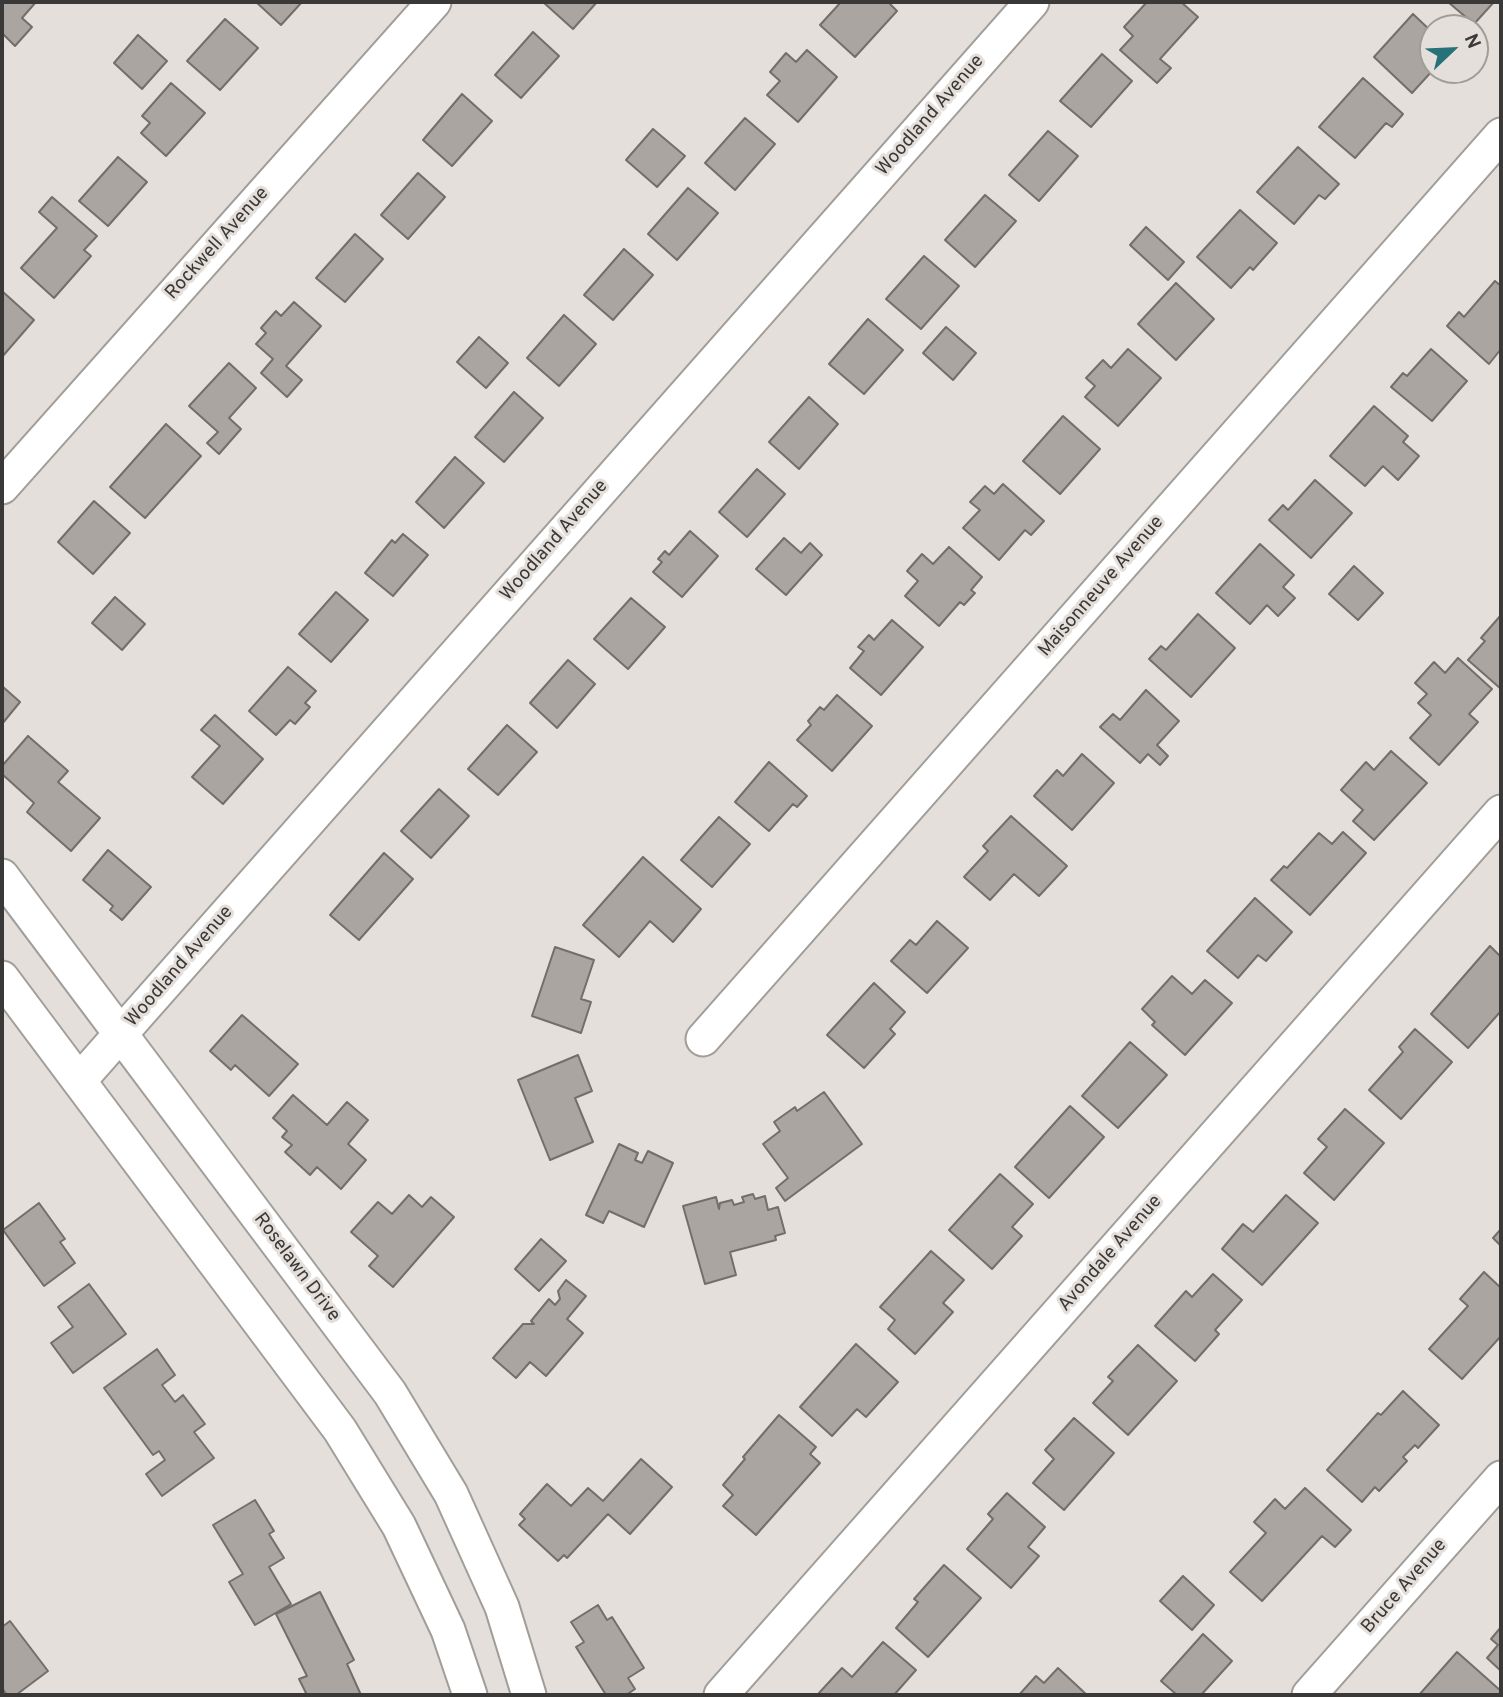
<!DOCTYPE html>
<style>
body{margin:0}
#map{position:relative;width:1503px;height:1697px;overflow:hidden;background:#e4dfdb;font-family:Overpass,sans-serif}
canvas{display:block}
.frame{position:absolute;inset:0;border:4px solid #3b3937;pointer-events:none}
.north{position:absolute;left:1419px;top:14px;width:70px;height:70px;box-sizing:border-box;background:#e4dfdb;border:2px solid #a09d99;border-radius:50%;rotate:67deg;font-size:19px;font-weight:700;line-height:28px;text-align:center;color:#3b3937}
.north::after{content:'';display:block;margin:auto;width:24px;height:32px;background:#277179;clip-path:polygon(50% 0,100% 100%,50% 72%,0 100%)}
</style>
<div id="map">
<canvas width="1503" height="1697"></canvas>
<div class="frame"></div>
<div class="north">N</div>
</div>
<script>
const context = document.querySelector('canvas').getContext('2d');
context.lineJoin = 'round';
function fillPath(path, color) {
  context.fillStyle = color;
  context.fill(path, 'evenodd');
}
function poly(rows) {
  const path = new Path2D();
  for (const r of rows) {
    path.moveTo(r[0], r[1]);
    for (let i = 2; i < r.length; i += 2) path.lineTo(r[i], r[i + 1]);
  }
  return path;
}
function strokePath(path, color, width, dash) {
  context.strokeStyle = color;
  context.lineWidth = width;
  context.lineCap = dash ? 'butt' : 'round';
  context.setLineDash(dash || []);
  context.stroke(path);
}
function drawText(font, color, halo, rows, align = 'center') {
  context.font = font + ' Overpass,sans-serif';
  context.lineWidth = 6;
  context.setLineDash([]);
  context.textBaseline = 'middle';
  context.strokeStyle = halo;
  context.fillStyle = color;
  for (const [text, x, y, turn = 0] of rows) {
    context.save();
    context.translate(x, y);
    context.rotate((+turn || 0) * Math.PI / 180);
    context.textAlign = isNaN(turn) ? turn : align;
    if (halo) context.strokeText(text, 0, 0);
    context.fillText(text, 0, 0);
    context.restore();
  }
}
const building = poly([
 [2,2,36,2,22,18,32,27,15,46,2,33,2,2],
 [256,2,302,2,281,25,256,2],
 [543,2,597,2,573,29,543,2],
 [841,2,892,2,890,4,897,11,855,57,820,25,841,2],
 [1147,2,1181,2,1198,17,1160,59,1171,68,1157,83,1120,50,1133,36,1124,27,1147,2],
 [1448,2,1494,2,1474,24,1448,2],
 [1413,14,1433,33,1433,70,1412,93,1374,57,1413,14],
 [225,19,258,48,220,90,187,61,225,19],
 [533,32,559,56,521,98,495,75,533,32],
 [138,35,167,61,142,89,114,63,138,35],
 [807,50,837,77,798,122,767,95,780,81,770,72,786,53,796,62,807,50],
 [1102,54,1132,81,1091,127,1060,101,1102,54],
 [1363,78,1403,114,1392,127,1386,123,1355,158,1319,127,1363,78],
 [171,83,205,113,166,156,141,133,150,123,142,116,171,83],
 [462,94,492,121,452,166,423,140,462,94],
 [745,118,775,144,735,190,705,163,745,118],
 [653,129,685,156,657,187,626,160,653,129],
 [1048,131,1078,156,1039,201,1009,175,1048,131],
 [1298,147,1339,184,1325,199,1319,195,1294,224,1257,192,1298,147],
 [118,157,147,182,108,226,79,201,118,157],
 [418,173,445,197,408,239,381,215,418,173],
 [688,188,718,213,677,260,648,234,688,188],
 [985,195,1016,221,975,267,945,240,985,195],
 [52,197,97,236,84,250,91,256,54,298,21,268,57,228,39,212,52,197],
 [1240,210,1277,243,1253,270,1250,267,1231,288,1197,257,1240,210],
 [1146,227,1184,262,1168,280,1130,245,1146,227],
 [355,234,383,259,345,302,316,278,355,234],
 [624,249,653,275,613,320,584,295,624,249],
 [924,256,959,286,921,329,886,299,924,256],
 [1495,281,1501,286,1501,349,1489,364,1447,326,1459,312,1464,317,1495,281],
 [1176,283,1214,319,1176,360,1138,324,1176,283],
 [2,291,34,320,2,357,2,291],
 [294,302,321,326,286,366,302,380,287,397,261,373,273,359,256,344,266,333,261,328,276,311,281,316,294,302],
 [564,315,596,344,559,386,527,358,564,315],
 [868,319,903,350,864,394,829,364,868,319],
 [946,327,976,353,953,380,923,353,946,327],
 [479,337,508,363,486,388,457,362,479,337],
 [1128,349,1161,378,1118,426,1085,397,1095,386,1086,378,1103,360,1111,368,1128,349],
 [1431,349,1467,381,1432,421,1391,387,1403,373,1407,376,1431,349],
 [229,363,256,388,229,418,241,429,219,454,207,443,218,432,189,406,229,363],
 [514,392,543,418,504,462,475,437,514,392],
 [809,397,838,424,799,469,769,442,809,397],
 [1374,406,1408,436,1403,442,1419,456,1398,480,1383,466,1365,486,1330,456,1374,406],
 [1063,416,1100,449,1060,494,1023,461,1063,416],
 [166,424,201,456,145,518,110,487,166,424],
 [455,457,484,483,444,528,416,502,455,457],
 [757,469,785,494,747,537,719,512,757,469],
 [1315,480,1352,513,1311,558,1269,520,1283,505,1288,510,1315,480],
 [1003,484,1044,521,1031,535,1025,530,999,560,963,528,980,510,970,502,985,486,994,494,1003,484],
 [94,501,130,533,93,574,58,542,94,501],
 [690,531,718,556,682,597,653,572,662,562,658,559,665,551,669,555,690,531],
 [403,534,428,555,393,596,365,573,392,540,395,543,403,534],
 [784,538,801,553,810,543,822,555,786,595,756,569,784,538],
 [1260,544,1294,575,1283,587,1295,598,1278,616,1267,605,1250,624,1216,593,1260,544],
 [949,547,982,577,971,590,975,593,964,605,960,602,939,626,905,596,918,581,907,571,922,554,933,564,949,547],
 [1354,566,1383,593,1358,620,1329,594,1354,566],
 [336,592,368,620,331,662,299,634,336,592],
 [115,597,145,624,122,650,92,623,115,597],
 [631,598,665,627,628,669,594,639,631,598],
 [1198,614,1235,648,1191,697,1149,659,1161,646,1166,650,1198,614],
 [1501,615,1501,689,1468,660,1485,641,1481,638,1501,615],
 [892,620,923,647,881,695,850,668,864,651,858,647,869,635,874,640,892,620],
 [1458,658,1492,689,1469,714,1478,722,1439,765,1410,738,1431,715,1418,703,1427,694,1415,683,1434,662,1445,673,1458,658],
 [568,660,595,684,557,728,530,703,568,660],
 [288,667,316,691,305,703,310,707,295,724,290,720,276,735,249,711,288,667],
 [2,686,20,702,2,724,2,686],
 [1146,690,1179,721,1157,745,1168,756,1160,765,1148,754,1140,763,1100,727,1113,714,1120,720,1146,690],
 [837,695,872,726,832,771,797,740,811,725,808,721,820,707,824,710,837,695],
 [215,715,263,759,223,804,192,777,220,746,201,730,215,715],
 [507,725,537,752,498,795,468,769,507,725],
 [28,736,68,771,58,782,100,818,71,851,27,812,34,803,2,774,2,766,28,736],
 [1391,751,1427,783,1374,840,1353,821,1363,810,1341,790,1366,762,1374,770,1391,751],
 [1082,754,1114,783,1072,830,1034,796,1057,770,1063,776,1082,754],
 [769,762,807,796,797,807,793,804,769,831,735,802,769,762],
 [439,789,469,816,431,858,401,831,439,789],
 [1011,816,1067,866,1039,896,1014,874,990,900,964,877,988,851,983,846,1011,816],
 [719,817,750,844,712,887,681,860,719,817],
 [1343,832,1366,853,1310,915,1271,880,1284,866,1287,868,1319,833,1332,844,1343,832],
 [108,850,151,887,122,920,110,910,113,906,83,880,108,850],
 [384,853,413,879,359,940,330,915,384,853],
 [643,857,701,909,673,942,650,921,619,957,583,925,643,857],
 [1255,898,1292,932,1266,961,1258,955,1238,978,1207,951,1255,898],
 [937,921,968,948,927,993,891,961,910,940,916,945,937,921],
 [1490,946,1501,957,1501,1011,1468,1048,1431,1014,1490,946],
 [555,947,594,960,581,999,591,1002,581,1033,532,1016,555,947],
 [1172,976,1192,994,1205,980,1232,1003,1185,1055,1152,1025,1155,1022,1142,1009,1172,976],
 [874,983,905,1012,890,1029,895,1034,864,1068,827,1035,874,983],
 [242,1015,298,1064,269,1096,235,1065,231,1070,210,1051,242,1015],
 [1415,1029,1452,1062,1401,1119,1369,1090,1403,1052,1399,1047,1415,1029],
 [1130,1042,1167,1075,1118,1128,1082,1096,1130,1042],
 [578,1055,592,1091,575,1098,593,1142,550,1160,518,1080,578,1055],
 [824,1092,862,1144,785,1201,776,1188,788,1178,763,1144,780,1131,774,1122,795,1107,797,1111,824,1092],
 [293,1095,327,1125,347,1102,368,1120,348,1144,366,1160,341,1189,317,1167,310,1175,285,1152,292,1145,282,1137,287,1131,273,1118,293,1095],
 [1070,1106,1104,1137,1049,1198,1015,1167,1070,1106],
 [1345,1109,1384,1143,1334,1200,1304,1173,1327,1147,1318,1139,1345,1109],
 [619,1144,638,1153,635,1160,642,1163,648,1151,673,1163,644,1227,609,1211,603,1223,586,1215,619,1144],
 [1000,1174,1033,1204,1012,1227,1022,1236,992,1269,949,1230,1000,1174],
 [753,1194,755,1199,765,1196,768,1210,778,1207,785,1233,775,1236,776,1240,730,1252,736,1275,705,1284,683,1206,716,1197,719,1209,720,1203,732,1200,734,1205,744,1202,742,1197,753,1194],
 [409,1195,422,1207,431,1197,454,1217,393,1287,369,1266,378,1256,351,1232,378,1202,392,1214,409,1195],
 [1286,1195,1318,1223,1262,1285,1222,1249,1243,1224,1253,1232,1286,1195],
 [39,1203,65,1239,60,1242,75,1263,44,1286,3,1230,39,1203],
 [1501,1229,1501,1246,1493,1238,1501,1229],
 [541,1239,566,1261,539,1291,515,1269,541,1239],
 [931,1251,964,1280,943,1303,953,1312,915,1354,888,1329,895,1320,880,1307,931,1251],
 [1484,1272,1501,1288,1501,1336,1462,1379,1429,1349,1468,1306,1460,1299,1484,1272],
 [1213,1274,1242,1300,1215,1330,1219,1334,1195,1361,1155,1326,1186,1291,1192,1297,1213,1274],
 [566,1280,586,1296,567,1319,583,1333,546,1376,530,1362,516,1378,493,1358,523,1324,534,1324,531,1321,549,1299,555,1305,560,1299,558,1291,566,1280],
 [89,1284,126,1334,73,1373,51,1343,73,1327,58,1307,89,1284],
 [856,1344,898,1382,866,1417,857,1409,832,1436,800,1407,856,1344],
 [1138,1345,1177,1381,1128,1435,1093,1403,1113,1381,1108,1377,1138,1345],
 [157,1349,175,1375,162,1385,175,1402,183,1395,205,1424,194,1432,214,1458,162,1496,146,1474,165,1460,159,1451,153,1455,104,1388,157,1349],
 [1403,1391,1439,1425,1418,1448,1415,1445,1403,1457,1407,1461,1379,1491,1375,1487,1362,1502,1327,1470,1378,1413,1381,1415,1403,1391],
 [779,1415,816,1447,810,1454,820,1463,756,1535,723,1506,733,1495,723,1485,745,1459,743,1457,779,1415],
 [1074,1418,1114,1453,1064,1510,1033,1483,1054,1459,1045,1450,1074,1418],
 [641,1459,672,1487,630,1534,608,1514,567,1558,564,1555,558,1561,519,1525,525,1519,520,1514,547,1484,571,1506,588,1488,603,1501,641,1459],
 [1305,1488,1351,1530,1335,1547,1322,1536,1262,1601,1230,1572,1266,1533,1254,1522,1275,1499,1285,1509,1305,1488],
 [1007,1493,1045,1527,1028,1547,1039,1556,1011,1588,967,1549,993,1519,988,1514,1007,1493],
 [255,1500,274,1531,269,1534,284,1558,269,1567,291,1604,255,1625,229,1582,243,1574,213,1525,255,1500],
 [944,1565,981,1598,928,1657,896,1628,918,1602,914,1599,944,1565],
 [1183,1576,1214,1605,1192,1630,1160,1601,1183,1576],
 [320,1592,354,1660,347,1664,361,1695,307,1695,299,1679,307,1676,276,1614,320,1592],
 [598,1605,607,1620,612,1617,644,1668,628,1678,635,1689,626,1695,606,1695,576,1647,584,1642,571,1622,598,1605],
 [10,1621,48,1671,16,1695,7,1695,2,1688,2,1627,10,1621],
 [1501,1627,1501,1671,1487,1658,1498,1645,1491,1639,1501,1627],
 [1203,1634,1232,1661,1201,1695,1177,1695,1161,1681,1203,1634],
 [883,1642,916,1670,894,1695,822,1695,819,1693,842,1668,852,1677,883,1642],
 [1457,1652,1501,1691,1500,1695,1419,1695,1457,1652],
 [1058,1668,1087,1695,1019,1695,1036,1676,1044,1683,1058,1668]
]);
const minor = poly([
 [2,487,434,2],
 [2,876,390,1393,451,1494,502,1607,529,1695],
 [2,978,340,1430,399,1526,448,1630,470,1695],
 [703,1039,1501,135],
 [79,1081,1032,2],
 [721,1695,1501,812],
 [1309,1695,1501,1478]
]);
const streetNames = [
 ["Woodland Avenue",931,116,-49],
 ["Rockwell Avenue",218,244,-48],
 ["Woodland Avenue",555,541,-49],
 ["Maisonneuve Avenue",1102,587,-49],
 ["Woodland Avenue",180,967,-49],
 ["Avondale Avenue",1111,1254,-49],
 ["Roselawn Drive",296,1268,53],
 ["Bruce Avenue",1405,1587,-49]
];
fillPath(building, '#aaa5a1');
strokePath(building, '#726e6a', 2);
strokePath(minor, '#a19d99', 37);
strokePath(minor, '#fff', 33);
drawText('19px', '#3b3937', '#e4dfdb', streetNames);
</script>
